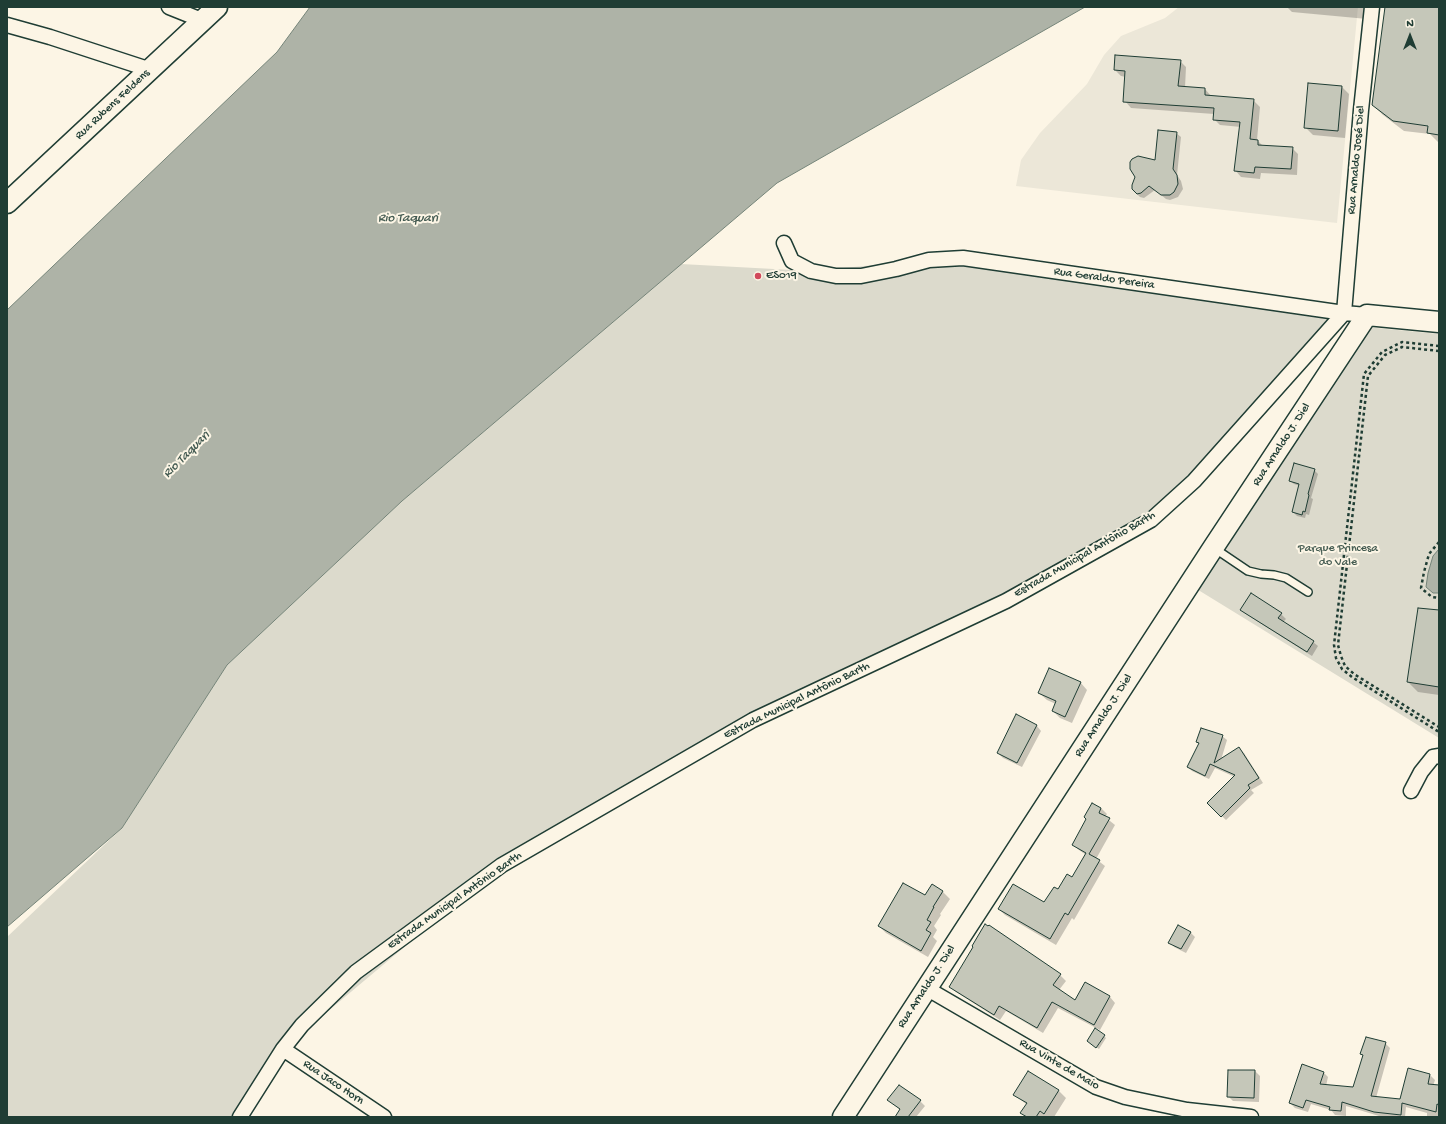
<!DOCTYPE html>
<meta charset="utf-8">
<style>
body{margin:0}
#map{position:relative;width:1446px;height:1124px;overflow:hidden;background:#fcf5e5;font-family:"Gochi Hand",sans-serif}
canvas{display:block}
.frame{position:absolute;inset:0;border:8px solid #1f3d34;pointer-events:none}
.north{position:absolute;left:1390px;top:16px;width:40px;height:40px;-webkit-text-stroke:3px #fcf5e5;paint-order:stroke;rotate:0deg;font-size:11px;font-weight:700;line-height:16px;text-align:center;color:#1f3d34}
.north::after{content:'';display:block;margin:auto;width:14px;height:18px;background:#1f3d34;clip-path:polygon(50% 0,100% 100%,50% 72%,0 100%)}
</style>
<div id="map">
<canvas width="1446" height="1124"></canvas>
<div class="frame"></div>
<div class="north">N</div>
</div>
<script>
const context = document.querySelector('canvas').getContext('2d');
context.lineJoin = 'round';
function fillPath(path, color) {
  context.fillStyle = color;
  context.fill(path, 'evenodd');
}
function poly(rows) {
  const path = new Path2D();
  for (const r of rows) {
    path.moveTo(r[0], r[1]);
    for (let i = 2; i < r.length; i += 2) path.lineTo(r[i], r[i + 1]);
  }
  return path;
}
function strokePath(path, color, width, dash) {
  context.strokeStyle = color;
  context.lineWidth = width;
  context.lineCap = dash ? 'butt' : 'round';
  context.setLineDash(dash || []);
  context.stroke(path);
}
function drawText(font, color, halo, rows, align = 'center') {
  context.font = font + ' "Gochi Hand",sans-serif';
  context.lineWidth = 4;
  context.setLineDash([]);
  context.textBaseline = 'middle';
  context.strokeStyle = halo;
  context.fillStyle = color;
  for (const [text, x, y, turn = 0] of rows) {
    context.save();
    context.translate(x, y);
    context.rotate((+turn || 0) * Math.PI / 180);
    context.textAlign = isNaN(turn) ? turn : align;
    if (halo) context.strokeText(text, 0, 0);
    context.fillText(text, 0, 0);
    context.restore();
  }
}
const built = poly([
 [1179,7,1358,7,1337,223,1016,186,1021,160,1040,133,1087,84,1104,55,1121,36,1165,18]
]);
const green = poly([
 [929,260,1344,313,1151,520,1006,601,753,720,502,865,283,1049,240,1117,7,1117,7,937,122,828,227,665,402,501,681,264,811,271],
 [1366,327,1439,334,1439,738,1195,588]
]);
const water = poly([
 [310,7,1085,7,777,183,402,501,227,665,122,828,7,927,7,310,277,52,310,7],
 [1439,549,1439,593,1433,593,1426,587,1428,573,1433,556,1439,549]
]);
const shadow = poly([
 [1287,7,1368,7,1367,19,1292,12],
 [1386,7,1439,7,1439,143,1430,134,1404,131,1383,115,1373,105],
 [1180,61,1186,67,1185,88,1205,89,1211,96,1253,100,1260,107,1257,140,1263,146,1292,148,1298,154,1297,175,1261,173,1260,179,1241,177,1235,170,1241,127,1220,125,1214,119,1214,114,1131,108,1125,101,1126,77,1121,76,1115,70],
 [1342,87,1349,94,1345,138,1313,135,1305,127],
 [1176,133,1181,137,1177,175,1181,181,1183,189,1178,197,1170,200,1166,199,1155,190,1144,198,1140,197,1135,192],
 [1314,470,1318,474,1311,498,1313,499,1309,515,1306,514,1305,518,1297,516,1293,512,1300,486,1294,484,1290,481],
 [1241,610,1281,614,1286,619,1283,622,1313,642,1318,646,1312,656,1246,614],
 [1439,611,1439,695,1418,692,1408,682],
 [1080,682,1087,690,1072,723,1060,718,1053,711,1056,704,1047,700,1039,693],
 [1016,715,1037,726,1041,731,1022,767,1003,758,998,753],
 [1222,736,1227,740,1221,760,1239,748,1244,753,1263,783,1251,790,1254,793,1226,820,1208,803,1235,777,1215,768,1209,779,1192,771,1188,767,1199,744,1198,742],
 [1101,808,1107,814,1105,817,1115,825,1096,859,1105,866,1074,920,1072,918,1056,945,1005,915,999,909,1045,904,1072,878,1086,855,1079,850,1073,844],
 [932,886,943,892,950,899,940,914,941,915,934,926,937,930,933,937,937,941,928,957,886,933,879,926,925,896],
 [1190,932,1195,937,1186,953,1174,947,1170,942],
 [1060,975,1066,981,1059,990,1075,1001,1085,984,1110,997,1115,1003,1100,1030,1058,1008,1043,1033,1006,1011,1000,1020,956,992,950,986],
 [1104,1036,1106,1038,1099,1049,1090,1043],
 [1385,1043,1390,1048,1376,1098,1401,1100,1409,1070,1430,1075,1435,1080,1433,1086,1439,1086,1439,1117,1427,1117,1427,1113,1406,1107,1405,1117,1379,1116,1346,1106,1346,1116,1335,1115,1331,1110,1311,1104,1308,1112,1295,1108,1290,1103,1324,1073,1328,1077,1326,1086,1353,1088,1363,1056,1362,1054],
 [1255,1071,1260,1076,1259,1102,1233,1101,1228,1096],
 [1029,1072,1059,1091,1066,1098,1054,1117,1026,1117,1022,1113,1027,1105,1015,1095],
 [889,1100,920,1101,925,1106,916,1117,896,1117,900,1110]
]);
const building = poly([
 [1385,7,1439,7,1439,135,1427,133,1428,126,1393,121,1372,105,1385,7],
 [1115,55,1181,60,1178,86,1205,88,1205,95,1254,99,1250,139,1258,140,1258,145,1293,147,1291,169,1255,167,1254,173,1234,171,1240,122,1213,120,1214,108,1123,102,1125,71,1114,70,1115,55],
 [1308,83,1342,86,1338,131,1304,128,1308,83],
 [1158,130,1177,132,1173,169,1177,175,1178,184,1174,192,1170,195,1161,195,1149,186,1141,193,1137,194,1132,189,1132,185,1135,177,1130,169,1130,162,1132,159,1138,156,1155,160,1158,130],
 [1294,463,1315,469,1308,494,1309,495,1305,512,1303,511,1302,515,1292,512,1299,484,1289,481,1294,463],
 [1251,593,1282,613,1278,618,1314,641,1307,652,1240,610,1251,593],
 [1418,608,1439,610,1439,687,1407,682,1418,608],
 [1049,668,1081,682,1065,717,1052,711,1056,701,1038,693,1049,668],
 [1016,714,1037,725,1017,763,997,753,1016,714],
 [1201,728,1223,735,1214,763,1239,747,1259,778,1248,785,1250,788,1221,817,1207,803,1235,775,1210,764,1205,776,1187,767,1199,743,1196,742,1201,728],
 [1092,803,1101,808,1099,813,1110,818,1089,854,1100,860,1068,915,1065,913,1050,939,998,909,1013,884,1044,902,1054,887,1058,889,1067,874,1072,877,1086,853,1072,845,1086,819,1084,817,1092,803],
 [903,883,925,895,932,884,943,891,933,907,934,907,927,920,931,922,926,930,931,933,921,951,878,926,903,883],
 [985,924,988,926,989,925,1061,974,1053,985,1075,1000,1085,982,1110,996,1094,1025,1052,1002,1037,1028,999,1006,994,1015,949,987,973,947,972,946,985,924],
 [1178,925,1191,932,1181,949,1168,943,1178,925],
 [1095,1028,1105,1035,1096,1048,1087,1041,1095,1028],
 [1366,1037,1386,1042,1371,1096,1400,1099,1408,1068,1430,1074,1428,1084,1439,1085,1439,1105,1437,1104,1436,1112,1402,1103,1401,1115,1374,1112,1342,1102,1341,1111,1329,1110,1330,1107,1306,1100,1303,1108,1289,1103,1302,1064,1324,1072,1320,1084,1353,1087,1363,1055,1360,1054,1366,1037],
 [1228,1070,1255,1070,1254,1098,1227,1097,1228,1070],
 [1028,1071,1059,1090,1044,1114,1040,1111,1036,1117,1027,1117,1020,1113,1027,1103,1013,1095,1028,1071],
 [899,1085,921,1100,908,1117,895,1117,900,1109,887,1100,899,1085]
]);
const path = poly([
 [1439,346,1402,342,1382,352,1364,374,1334,645,1336,658,1342,669,1352,677,1439,732],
 [1439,351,1402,347,1385,355,1368,376,1338,645,1341,656,1345,666,1354,674,1439,727],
 [1439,542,1429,554,1424,572,1421,588,1432,597,1439,598]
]);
const lane = poly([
 [1214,548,1248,571,1261,574,1274,575,1286,578,1308,592]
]);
const street = poly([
 [169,7,204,21],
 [7,25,50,37,151,70],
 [784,243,792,261,811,271,836,276,861,276,896,269,929,260,963,258,1344,313,1367,315],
 [1344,313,1361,110,1372,7],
 [1411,791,1421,772,1433,757,1439,756],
 [926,988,1096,1087,1125,1097,1187,1110,1251,1117],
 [283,1049,384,1117],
 [240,1117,283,1049,302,1025,356,972,502,865,753,720,1006,601,1151,520,1194,481,1344,313]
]);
const secondary = poly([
 [7,203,217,7],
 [843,1117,1213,548,1367,315,1439,322]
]);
const markers = [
 [758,276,4,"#d1495b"]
];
const streetNames = [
 ["Rua Rubens Feldens",113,105,-43],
 ["Rua Arnaldo José Diel",1357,160,-85],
 ["Rua Geraldo Pereira",1104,279,8],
 ["Rua Arnaldo J. Diel",1282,445,-57],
 ["Estrada Municipal Antônio Barth",1085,555,-30],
 ["Estrada Municipal Antônio Barth",797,701,-26],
 ["Rua Arnaldo J. Diel",1104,716,-57],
 ["Estrada Municipal Antônio Barth",455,901,-35],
 ["Rua Arnaldo J. Diel",927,987,-57],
 ["Rua Vinte de Maio",1059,1065,30],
 ["Rua Jaco Horn",333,1083,34]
];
const poiNames = [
 ["ES019",766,276]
];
const parkNames = [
 ["Parque Princesa",1338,549],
 ["do Vale",1338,563]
];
const waterNames = [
 ["Rio Taquari",408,219],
 ["Rio Taquari",187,455,-45]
];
fillPath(built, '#ece7d8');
fillPath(green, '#dcdacc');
fillPath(water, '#aeb3a7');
strokePath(water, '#758479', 1);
fillPath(shadow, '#0003');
fillPath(building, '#c5c7b9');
strokePath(building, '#1f3d34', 1);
strokePath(lane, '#1f3d34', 10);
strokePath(street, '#1f3d34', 17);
strokePath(secondary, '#1f3d34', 23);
strokePath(path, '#1f3d34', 2.5, [3, 3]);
strokePath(lane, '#fcf5e5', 7);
strokePath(street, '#fcf5e5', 14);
strokePath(secondary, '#fcf5e5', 20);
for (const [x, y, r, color] of markers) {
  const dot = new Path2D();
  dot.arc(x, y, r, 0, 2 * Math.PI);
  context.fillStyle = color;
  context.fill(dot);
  strokePath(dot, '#fcf5e5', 1.5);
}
drawText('12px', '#1f3d34', '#fcf5e5', streetNames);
drawText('12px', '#1f3d34', '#fcf5e5', poiNames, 'left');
drawText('12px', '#455c52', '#fcf5e5', parkNames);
drawText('italic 13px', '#435a51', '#fcf5e5', waterNames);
</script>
